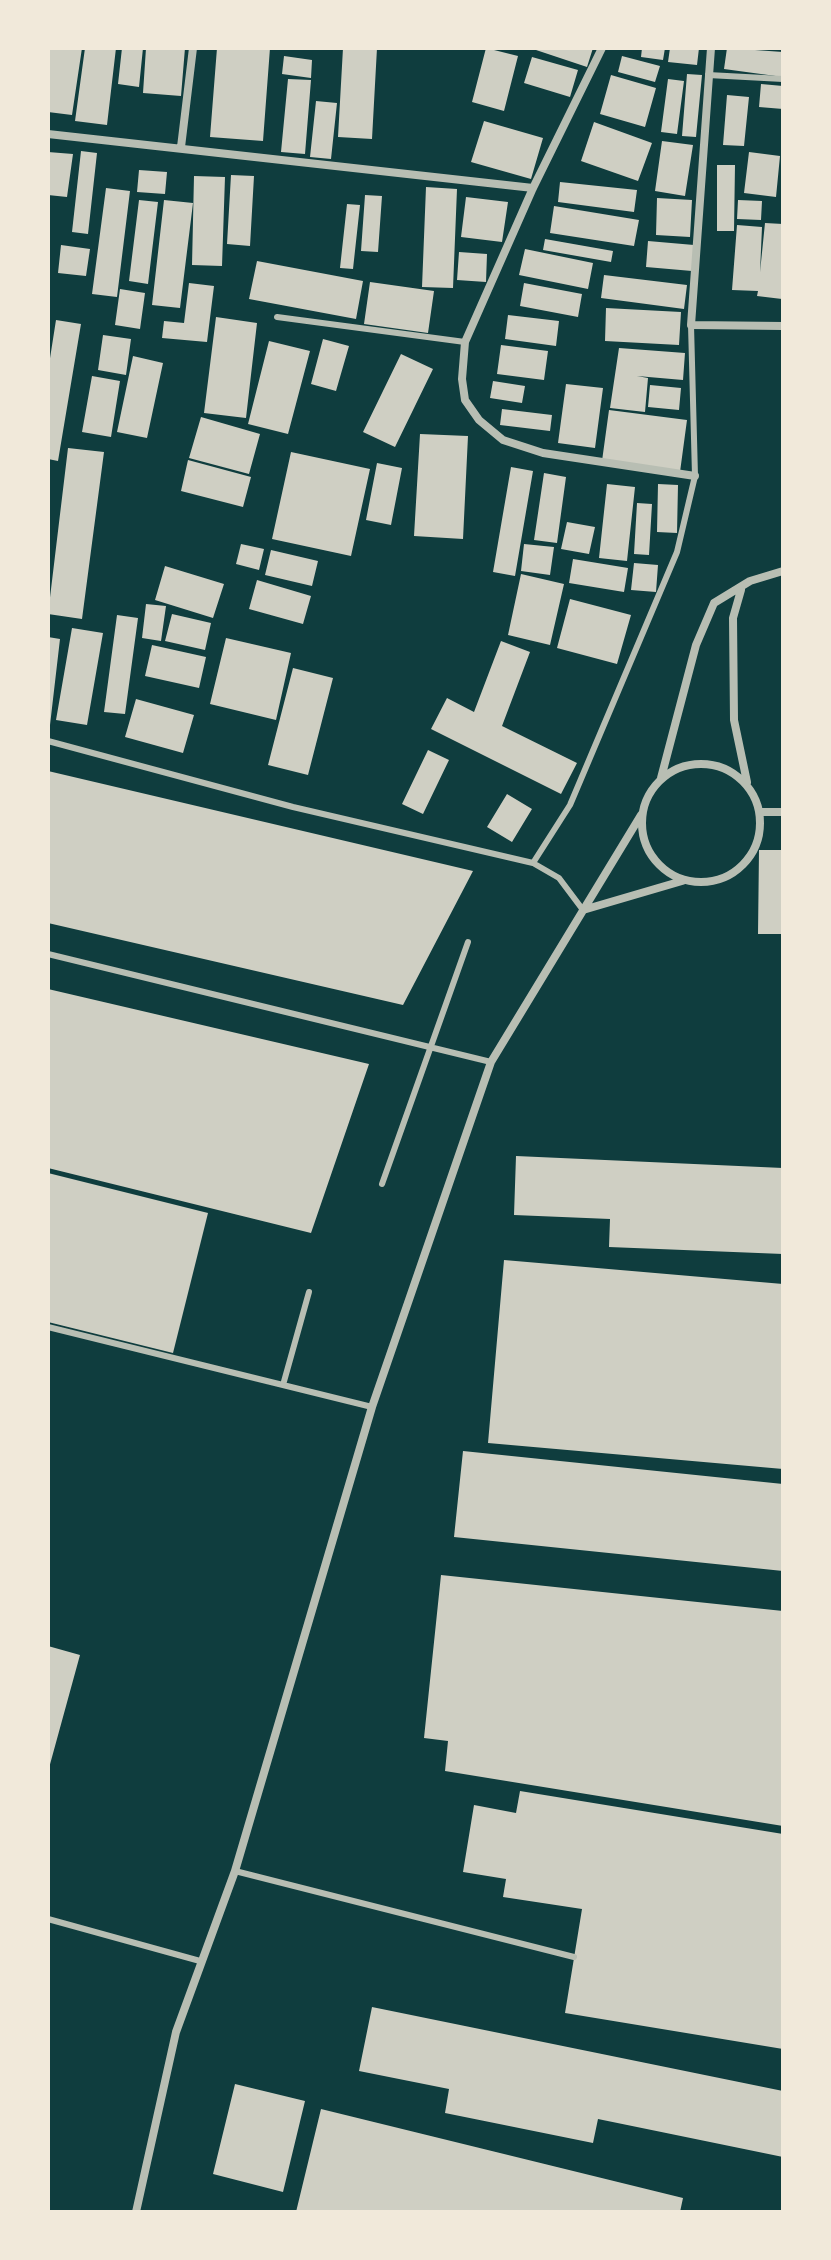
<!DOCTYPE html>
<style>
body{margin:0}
#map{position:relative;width:831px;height:2260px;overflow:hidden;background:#0f3d3e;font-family:"DejaVu Sans",sans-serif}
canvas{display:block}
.frame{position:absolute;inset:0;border:50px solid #f1e9da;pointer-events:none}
</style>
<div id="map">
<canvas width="831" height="2260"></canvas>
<div class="frame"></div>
</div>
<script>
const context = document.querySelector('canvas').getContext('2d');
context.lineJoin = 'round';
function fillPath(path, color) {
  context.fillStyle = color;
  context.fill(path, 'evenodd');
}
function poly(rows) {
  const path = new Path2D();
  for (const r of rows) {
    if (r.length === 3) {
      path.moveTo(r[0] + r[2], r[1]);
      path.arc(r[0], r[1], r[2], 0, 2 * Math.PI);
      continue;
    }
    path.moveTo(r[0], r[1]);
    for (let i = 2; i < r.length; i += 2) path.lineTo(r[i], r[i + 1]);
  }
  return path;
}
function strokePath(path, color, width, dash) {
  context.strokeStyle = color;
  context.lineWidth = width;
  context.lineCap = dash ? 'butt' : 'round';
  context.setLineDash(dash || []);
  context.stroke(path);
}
const building = poly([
 [48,48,82,48,72,115,48,112],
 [85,48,116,48,107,125,75,121],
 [122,48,143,48,139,87,118,84],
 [146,48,185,48,181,96,143,93],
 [217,48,270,48,263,141,210,137],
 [343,48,377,48,372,139,338,137],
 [486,48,518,56,504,111,472,102],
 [530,48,593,48,587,67],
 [642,48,665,48,663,60,641,57],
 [670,48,699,48,697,65,668,62],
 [727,48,783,52,783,77,724,69],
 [284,56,312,60,311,78,282,74],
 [622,56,660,66,655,82,618,72],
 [532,57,578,70,570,97,524,83],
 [687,74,702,75,696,137,682,136],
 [611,75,656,88,645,127,600,114],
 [288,79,311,80,305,154,281,152],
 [668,79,684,81,677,134,661,132],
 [761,84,783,86,783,109,759,107],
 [727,95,749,97,744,146,723,145],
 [316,101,337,103,331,159,310,157],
 [484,121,543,138,531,179,471,162],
 [594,122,652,143,638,181,581,161],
 [662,141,693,145,685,196,655,191],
 [81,151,97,153,88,234,72,232],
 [48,152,73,154,67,197,48,195],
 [749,152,780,156,776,197,744,193],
 [717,165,735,165,734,231,717,231],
 [139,170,167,172,165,194,137,192],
 [231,175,254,176,250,246,227,244],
 [194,176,225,177,222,266,192,265],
 [560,182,637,190,634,212,558,202],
 [426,187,457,189,453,288,422,287],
 [106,188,130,191,117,297,92,294],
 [365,195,382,196,378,252,361,251],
 [466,197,508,202,502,242,461,237],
 [657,198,692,200,690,237,656,235],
 [139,200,158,202,148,284,129,281],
 [164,200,193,203,180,308,152,305],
 [738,200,762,201,761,220,737,219],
 [347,204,360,205,353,269,340,268],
 [554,206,639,220,634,246,550,233],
 [765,223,783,224,782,299,757,296,758,291,732,290,737,225,762,227,760,272],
 [545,239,613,251,611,262,543,250],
 [648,241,694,245,692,271,646,267],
 [61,245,90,249,86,276,58,273],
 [525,249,593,263,588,289,519,275],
 [459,252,487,254,486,282,457,280],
 [257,261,363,281,356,319,249,299],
 [604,275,687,285,684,309,601,298],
 [370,282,434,291,428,333,364,324],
 [189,283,214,286,207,342,162,338,164,321,184,323],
 [524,283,582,294,578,317,520,306],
 [120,289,145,293,140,329,115,325],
 [606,308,681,312,679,345,605,341],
 [508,315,559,321,556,346,505,339],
 [216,317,257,323,246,418,204,413],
 [56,320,81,324,58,461,48,459,48,371],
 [103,335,131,339,126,375,98,370],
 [323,339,349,346,336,391,311,384],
 [269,341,310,351,288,434,248,424],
 [501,345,548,351,544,380,497,374],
 [619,348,685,353,683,380,637,376,648,378,645,412,610,408],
 [401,354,433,369,395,447,363,432],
 [133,356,163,363,147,438,117,432],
 [92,376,120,381,111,437,82,432],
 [493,381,525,386,522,403,490,398],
 [566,384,603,388,595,448,558,443],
 [650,385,681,388,679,410,648,407],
 [502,409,552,415,550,431,500,425],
 [609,410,687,420,680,472,602,461],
 [201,417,260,434,249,474,189,458],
 [420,434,468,436,463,539,414,536],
 [68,448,104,452,82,619,48,614],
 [291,452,370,469,351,556,272,539],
 [188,460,251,477,243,507,181,491],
 [377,463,402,468,391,525,366,520],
 [511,467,533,471,515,576,493,572],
 [544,473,566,477,557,543,534,540],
 [607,484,635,487,627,561,599,558],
 [658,484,678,485,677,533,657,532],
 [637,503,652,504,649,555,634,554],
 [567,522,595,527,589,554,561,549],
 [241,544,264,549,259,570,236,564],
 [524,544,554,547,550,575,521,571],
 [271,550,318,561,312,586,265,575],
 [573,559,628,568,624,592,569,583],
 [634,563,658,565,656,592,631,590],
 [165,566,224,584,213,618,155,600],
 [521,574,564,584,550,645,508,635],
 [257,580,311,596,303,624,249,609],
 [570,599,631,615,617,664,557,648],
 [146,604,166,606,161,641,142,638],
 [172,614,211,623,205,650,165,641],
 [117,615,138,618,125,714,104,712],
 [72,628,103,633,87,725,56,720],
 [48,637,60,639,50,725,48,725],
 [226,638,291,653,276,720,210,704],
 [501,641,530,652,502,726,577,763,561,794,431,729,447,698,474,712],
 [152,645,206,657,199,688,145,676],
 [293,668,333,678,308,775,268,765],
 [136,699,194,715,183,753,125,737],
 [428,750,449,760,423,814,402,804],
 [48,771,473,871,403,1005,48,923],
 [507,794,532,809,512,842,487,827],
 [759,850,783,850,783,934,758,934],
 [48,989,369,1064,311,1233,48,1168],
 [516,1156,783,1168,783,1254,609,1247,610,1219,514,1215],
 [48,1173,208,1213,173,1353,48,1322],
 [504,1260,783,1284,783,1469,488,1443],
 [463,1451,783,1484,783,1571,454,1537],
 [441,1575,783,1611,783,1826,445,1771,448,1741,424,1738],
 [48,1646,80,1655,49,1768,48,1768],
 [520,1791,783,1834,783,2049,565,2013,582,1909,503,1897,506,1879,463,1872,474,1805,516,1813],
 [372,2007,783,2091,783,2157,598,2119,593,2143,445,2113,449,2089,359,2071],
 [235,2084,305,2101,283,2192,213,2174],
 [321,2109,683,2198,680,2212,296,2212]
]);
const service = poly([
 [708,75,783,79],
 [277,317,465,342],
 [48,741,293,807,533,863,559,878,583,910],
 [533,863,570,805,677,552,695,476,691,325],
 [48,954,491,1062],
 [382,1184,468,942],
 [48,1327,372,1407],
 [283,1385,309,1292],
 [235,1871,574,1957],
 [48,1919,200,1961]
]);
const minor = poly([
 [602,48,533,188,465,342,462,379,465,400,479,420,503,440,543,453,695,476],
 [711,48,691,325,783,326],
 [48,134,533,188],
 [181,147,193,48],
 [741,590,733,618,734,720,747,782],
 [701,823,59],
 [661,778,696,645,714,603,750,581,783,571],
 [761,812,783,812],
 [583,910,682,881],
 [136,2212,176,2032,235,1871,372,1407,491,1062,641,815]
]);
fillPath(building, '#cfcfc3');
strokePath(service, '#b8beb3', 6);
strokePath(minor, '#b8beb3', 8);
</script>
